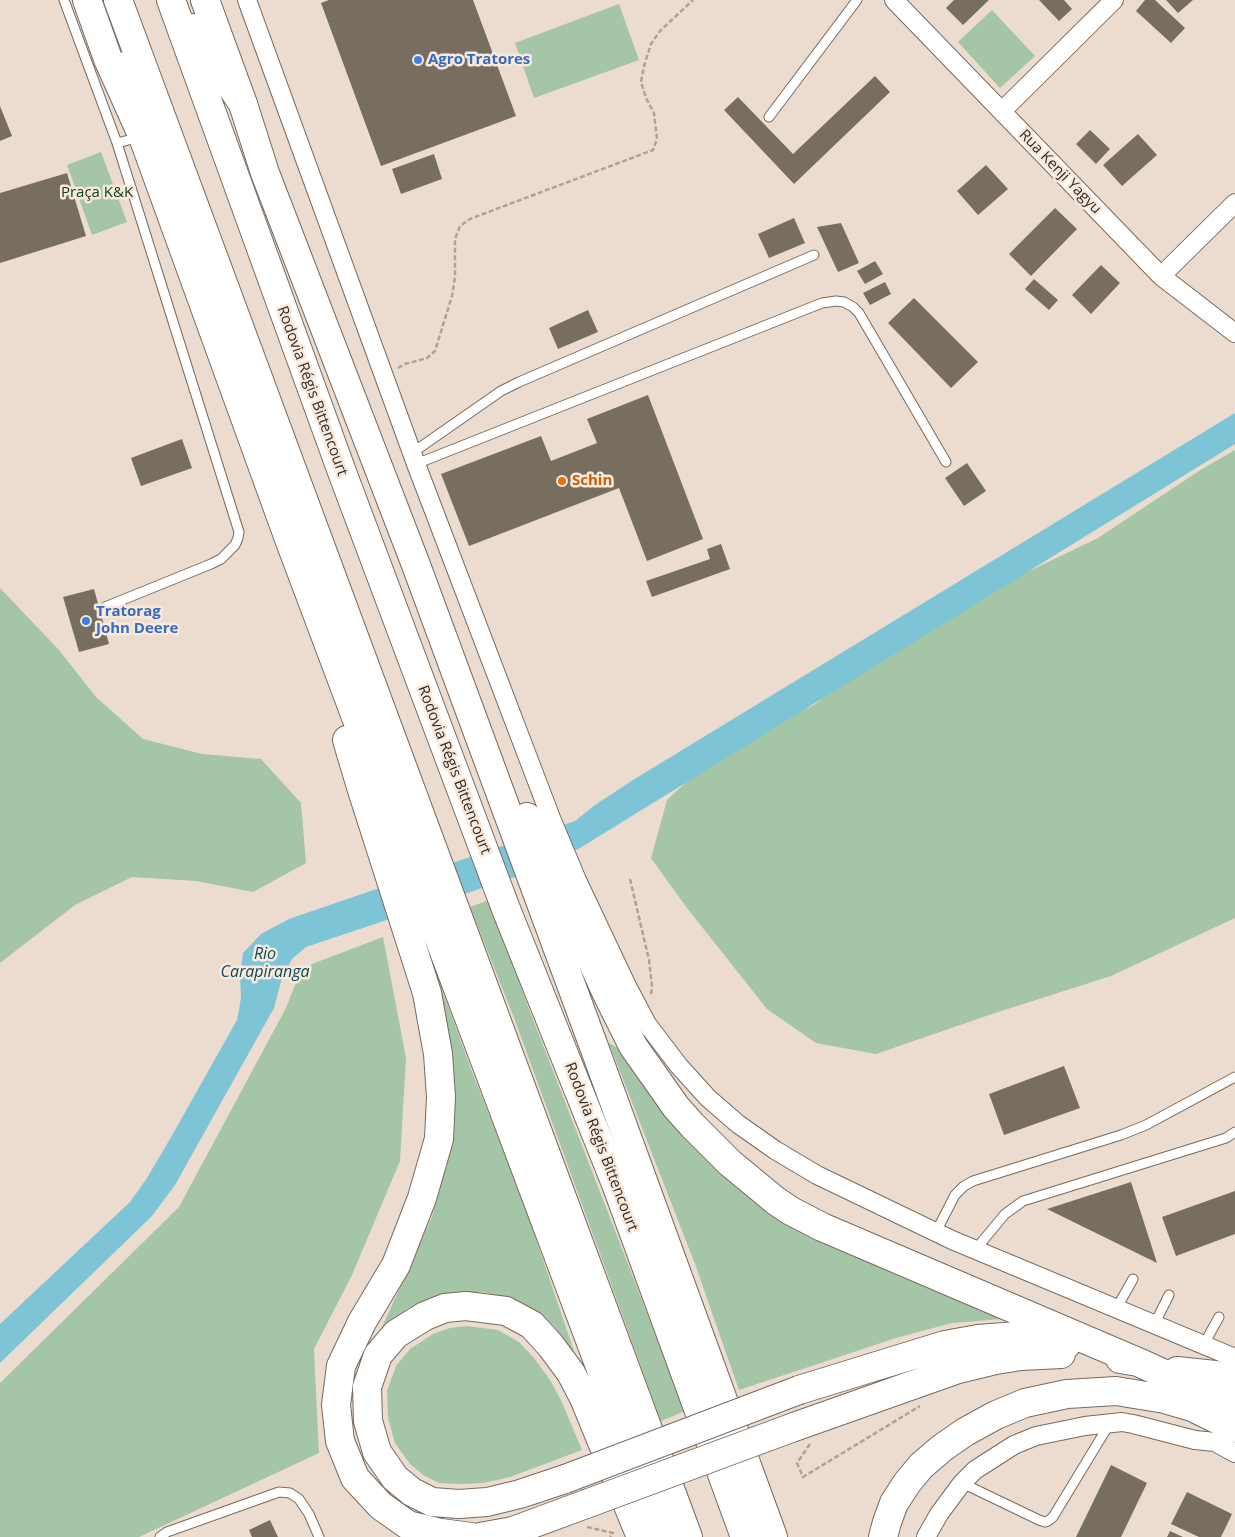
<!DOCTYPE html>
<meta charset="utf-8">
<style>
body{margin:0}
canvas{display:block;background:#ebdccf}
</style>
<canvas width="1235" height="1537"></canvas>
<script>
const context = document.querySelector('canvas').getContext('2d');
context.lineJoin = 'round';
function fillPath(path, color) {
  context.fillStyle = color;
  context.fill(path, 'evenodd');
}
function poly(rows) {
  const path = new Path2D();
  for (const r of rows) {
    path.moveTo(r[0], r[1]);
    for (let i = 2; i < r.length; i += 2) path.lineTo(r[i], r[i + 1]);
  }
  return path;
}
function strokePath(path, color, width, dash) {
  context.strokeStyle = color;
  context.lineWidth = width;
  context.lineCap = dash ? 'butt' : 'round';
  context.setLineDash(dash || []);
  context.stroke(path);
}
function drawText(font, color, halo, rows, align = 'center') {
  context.font = font + ' "Open Sans",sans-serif';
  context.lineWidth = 5;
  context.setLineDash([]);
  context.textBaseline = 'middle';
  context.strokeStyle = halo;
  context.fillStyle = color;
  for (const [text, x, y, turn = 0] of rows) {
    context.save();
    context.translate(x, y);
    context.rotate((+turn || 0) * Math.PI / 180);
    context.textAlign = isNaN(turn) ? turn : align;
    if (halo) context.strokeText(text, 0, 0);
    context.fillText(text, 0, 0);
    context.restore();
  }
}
const green = poly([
 [619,4,639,60,534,98,515,43],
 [992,10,1035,56,1000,88,958,42],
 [101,152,127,222,92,235,67,165],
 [1235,450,1235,918,1111,976,992,1014,876,1054,816,1043,767,1009,687,908,651,858,667,800,710,760,760,731,814,705,862,667,1019,576,1098,538,1202,469],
 [0,588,59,650,96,697,143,739,202,754,261,759,301,803,306,863,253,892,196,881,132,877,75,905,0,963],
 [489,900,529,1009,685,1411,661,1421,513,1015,470,907],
 [383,937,406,1058,400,1161,352,1275,314,1349,319,1453,139,1537,0,1537,0,1383,179,1207,286,1008,295,985,312,964],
 [429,954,471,1069,522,1198,576,1357,553,1325,521,1302,483,1292,443,1294,407,1309,378,1336,432,1217,446,1159,446,1044],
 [609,1043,625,1052,830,1243,887,1271,1002,1319,952,1323,896,1338,739,1390,695,1264],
 [467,1326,498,1330,519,1342,534,1358,550,1380,561,1400,582,1450,510,1477,483,1483,461,1484,439,1483,423,1475,410,1464,395,1443,388,1418,387,1391,396,1366,410,1349,433,1334,450,1328]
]);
const water = poly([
 [1235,413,1235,444,580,848,515,877,306,947,292,959,282,978,274,1008,175,1185,152,1216,0,1363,0,1324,130,1202,147,1178,170,1139,237,1020,241,998,240,974,243,953,261,934,289,919,575,821,595,805,633,780]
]);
const building = poly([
 [329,0,473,0,516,116,381,166,321,3],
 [954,0,989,0,963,25,946,8],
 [1039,0,1064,0,1072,9,1059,21],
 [1145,0,1155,0,1185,28,1171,43,1136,11],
 [1166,0,1193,0,1178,13],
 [875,76,890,92,794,184,724,110,738,97,793,154],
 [0,106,12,136,0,141],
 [1090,130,1110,149,1096,164,1076,144],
 [1138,134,1157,155,1122,186,1103,165],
 [434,154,442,179,401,194,392,169],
 [986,165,1008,189,978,215,957,191],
 [67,173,86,236,0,263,0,193],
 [1055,208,1077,229,1031,276,1009,254],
 [794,218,805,243,769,258,758,234],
 [841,223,859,263,838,272,817,227],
 [875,261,883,274,865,284,857,271],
 [1101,265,1120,283,1091,314,1072,295],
 [1034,279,1058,300,1049,310,1025,289],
 [885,282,891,294,870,305,863,293],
 [914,298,978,362,951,388,888,323],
 [588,310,598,332,558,349,549,328],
 [648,395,703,539,647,561,619,488,469,546,441,474,541,436,551,461,597,443,587,419],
 [182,439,192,468,141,486,131,458],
 [967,463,986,491,964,506,945,478],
 [721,544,730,569,652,597,646,581,710,559,707,549],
 [94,589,109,644,79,652,63,597],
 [1064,1066,1080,1108,1004,1135,989,1094],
 [1131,1182,1157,1263,1047,1209],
 [1235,1191,1235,1234,1176,1256,1162,1217],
 [1111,1465,1147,1483,1121,1537,1076,1537],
 [1187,1492,1232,1514,1221,1537,1199,1537,1171,1524],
 [270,1520,278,1537,252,1537,249,1530],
 [1170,1531,1183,1537,1167,1537]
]);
const path = poly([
 [398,368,405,364,427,358,435,351,452,296,455,277,455,239,460,226,470,219,483,214,653,150,657,139,654,113,646,98,641,82,644,66,651,44,660,31,693,0],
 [630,879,649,960,652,986,651,995],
 [810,1444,797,1463,803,1477,920,1406],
 [587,1527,613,1533,610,1537]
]);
const service = poly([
 [64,0,117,143,239,532,238,538,235,545,221,559,211,564,105,607],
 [769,117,857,0],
 [117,143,140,137],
 [412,453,501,391,519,382,814,255],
 [416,464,822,303,836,301,844,302,853,307,859,313,946,462],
 [936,1232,955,1195,964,1186,973,1181,1121,1135,1146,1125,1235,1077],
 [975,1250,1005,1214,1023,1201,1226,1138,1235,1132],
 [1116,1309,1133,1279],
 [1154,1325,1169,1295],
 [1203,1346,1219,1317],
 [962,1483,1039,1520,1045,1522,1048,1521,1053,1517,1110,1423],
 [160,1537,167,1532,279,1492,290,1493,299,1499,309,1514,319,1537]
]);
const minor = poly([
 [247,0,416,464,551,818,577,880,627,986,647,1024,679,1066,708,1098,738,1124,775,1150,817,1175,952,1240,1235,1358],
 [894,0,1161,276,1235,333],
 [1002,111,1114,0],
 [1161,276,1235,203],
 [926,1537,939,1514,962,1483,975,1470,1014,1445,1036,1436,1085,1426,1122,1422,1133,1424,1195,1440,1215,1442,1235,1453]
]);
const primary = poly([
 [87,0,108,59,143,137,289,539,664,1537],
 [205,0,243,104,265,173,416,565,593,1044,773,1537],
 [347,740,361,787,427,993,438,1054,441,1097,439,1139,422,1198,396,1265,362,1322,341,1366,336,1405,340,1441,355,1478,381,1506,408,1525,441,1533,471,1537],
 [527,817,607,994,633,1046,676,1107,692,1125,730,1163,776,1201,791,1211,822,1227,1138,1362],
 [1120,1359,1138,1362,1235,1406],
 [1177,1371,1235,1377],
 [799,1390,945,1345,978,1339,1017,1336,1041,1339,1066,1345],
 [794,1427,955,1370,996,1360,1021,1356,1061,1354],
 [565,1479,520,1494,487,1502,459,1504,432,1502,412,1492,395,1478,377,1452,368,1421,367,1387,378,1355,396,1334,425,1316,445,1308,466,1306,506,1311,532,1325,551,1346,571,1373,584,1398,641,1537],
 [480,1537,513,1531,586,1504],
 [883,1537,887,1522,894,1503,907,1483,921,1466,942,1448,965,1432,996,1415,1025,1403,1067,1394,1116,1391,1165,1399,1192,1407,1235,1428]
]);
const motorway = poly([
 [118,0,688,1537],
 [171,0,342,472,506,909,616,1184,745,1537],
 [192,28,243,104],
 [128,65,143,137]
]);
const primaryBridge = poly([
 [565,1479,799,1390],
 [586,1504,794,1427]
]);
const markers = [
 [418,60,5,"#3f7fe0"],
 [562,481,5,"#e8710a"],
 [86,621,5,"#3f7fe0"]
];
const shopNames = [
 ["Agro Tratores",428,60],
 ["Tratorag",96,612],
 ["John Deere",96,629]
];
const streetNames = [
 ["Rua Kenji Yagyu",1060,172,46],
 ["Rodovia Régis Bittencourt",312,391,70],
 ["Rodovia Régis Bittencourt",454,770,69],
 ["Rodovia Régis Bittencourt",601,1147,69]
];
const parkNames = [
 ["Praça K&K",97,193]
];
const foodNames = [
 ["Schin",572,481]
];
const waterNames = [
 ["Rio",265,954],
 ["Carapiranga",265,972]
];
fillPath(green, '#a4c5a6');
fillPath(water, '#7dc4d7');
fillPath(building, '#786e60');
strokePath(service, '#786a5f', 11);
strokePath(minor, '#786a5f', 20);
strokePath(primary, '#786a5f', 30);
strokePath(motorway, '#786a5f', 30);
strokePath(path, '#aea297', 2.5, [5, 2.5]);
strokePath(service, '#fff', 9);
strokePath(minor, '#fff', 18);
strokePath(primary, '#fff', 28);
strokePath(motorway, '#fff', 28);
strokePath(primaryBridge, '#786a5f', 30, []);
strokePath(primaryBridge, '#fff', 28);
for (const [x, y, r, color] of markers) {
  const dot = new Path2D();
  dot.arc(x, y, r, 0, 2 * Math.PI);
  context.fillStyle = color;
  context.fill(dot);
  strokePath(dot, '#f9e9dc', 2);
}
drawText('bold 15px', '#366cbe', '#f9e9dc', shopNames, 'left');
drawText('15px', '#322c27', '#f9e9dc', streetNames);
drawText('15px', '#0f4119', '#f9e9dc', parkNames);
drawText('bold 15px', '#c56008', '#f9e9dc', foodNames, 'left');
drawText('italic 16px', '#0a4b58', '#f9e9dc', waterNames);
</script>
